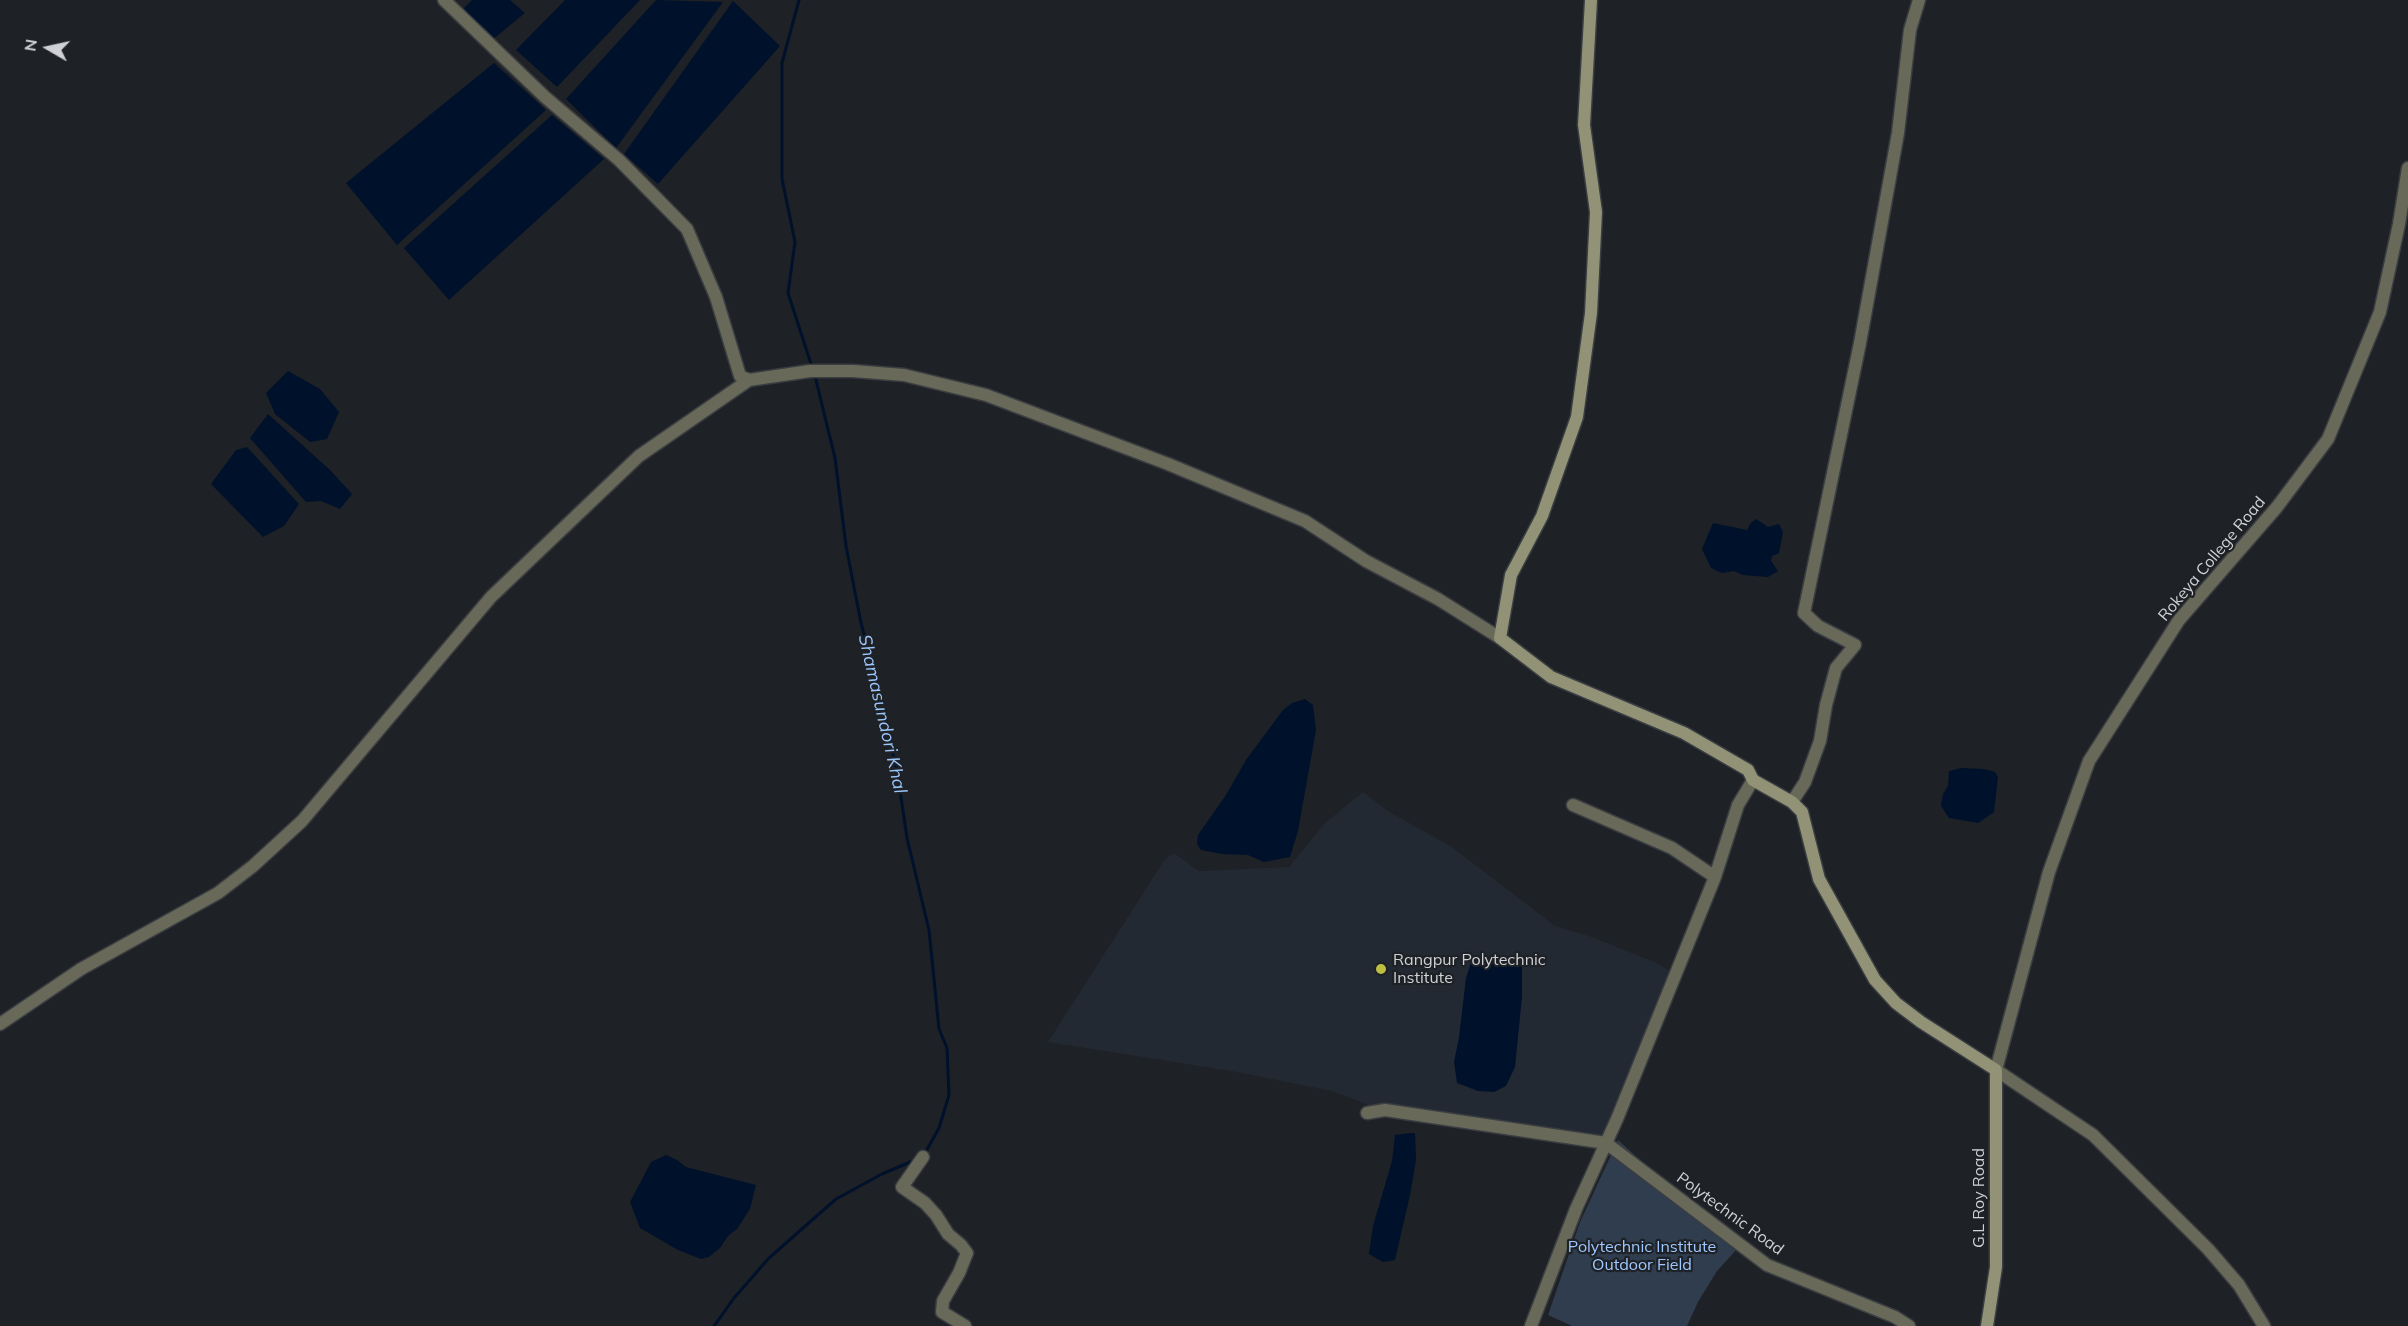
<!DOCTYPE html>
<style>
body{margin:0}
#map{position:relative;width:2408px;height:1326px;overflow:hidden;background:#1e2125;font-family:Mulish,sans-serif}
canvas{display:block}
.north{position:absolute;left:18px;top:18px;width:60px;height:60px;-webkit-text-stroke:4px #1e2125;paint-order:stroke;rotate:279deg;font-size:16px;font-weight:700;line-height:24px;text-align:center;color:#cfd1d4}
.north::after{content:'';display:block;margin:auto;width:21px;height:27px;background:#cfd1d4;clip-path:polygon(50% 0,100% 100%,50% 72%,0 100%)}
</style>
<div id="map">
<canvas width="2408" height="1326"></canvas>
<div class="north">N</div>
</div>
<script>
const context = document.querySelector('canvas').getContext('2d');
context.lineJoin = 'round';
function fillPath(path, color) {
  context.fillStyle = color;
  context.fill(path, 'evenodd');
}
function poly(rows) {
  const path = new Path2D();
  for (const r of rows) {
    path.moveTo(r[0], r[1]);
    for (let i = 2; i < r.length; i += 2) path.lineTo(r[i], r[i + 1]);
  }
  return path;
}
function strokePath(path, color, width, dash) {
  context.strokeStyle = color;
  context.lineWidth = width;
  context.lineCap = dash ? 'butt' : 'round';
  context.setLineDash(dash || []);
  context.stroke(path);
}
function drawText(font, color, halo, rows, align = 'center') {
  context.font = font + ' Mulish,sans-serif';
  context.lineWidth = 4.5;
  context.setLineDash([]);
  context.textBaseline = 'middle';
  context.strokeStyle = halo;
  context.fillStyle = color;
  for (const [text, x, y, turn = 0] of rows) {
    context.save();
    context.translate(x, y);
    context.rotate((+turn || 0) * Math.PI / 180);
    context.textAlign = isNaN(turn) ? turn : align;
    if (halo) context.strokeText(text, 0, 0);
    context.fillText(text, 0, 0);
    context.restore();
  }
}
const built = poly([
 [1363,792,1388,811,1452,847,1555,926,1589,936,1659,964,1672,973,1601,1145,1579,1136,1551,1128,1371,1106,1332,1091,1237,1072,1048,1042,1165,859,1174,853,1199,871,1289,867,1325,823]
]);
const green = poly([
 [1618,1140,1738,1248,1717,1271,1698,1302,1687,1326,1572,1326,1548,1315,1580,1222]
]);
const water = poly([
 [472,0,510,0,525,13,492,40,462,10],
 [565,0,640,0,557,87,516,50],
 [656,0,723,2,616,148,566,99],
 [733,1,780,46,658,184,624,154],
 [494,63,546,110,397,245,346,183],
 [552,115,604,159,449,300,404,248],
 [288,371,320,389,339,412,327,439,310,442,275,414,266,393],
 [268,414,330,470,352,494,340,509,321,501,306,502,250,438],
 [247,447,299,504,284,526,263,537,211,484,236,450],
 [1756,519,1768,527,1779,524,1783,532,1779,553,1772,556,1771,561,1778,571,1768,577,1743,575,1734,571,1722,573,1711,568,1702,549,1713,523,1747,530,1751,523],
 [1305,699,1313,705,1316,730,1298,831,1290,857,1264,862,1248,855,1222,854,1201,850,1197,844,1198,835,1226,795,1246,760,1283,710,1292,703],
 [1961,768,1984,769,1995,772,1998,777,1994,812,1978,823,1949,818,1941,806,1943,794,1948,786,1949,771],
 [1473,956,1522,964,1522,997,1515,1067,1506,1086,1494,1092,1478,1091,1457,1083,1454,1062,1459,1037,1466,978],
 [1410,1133,1415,1133,1416,1160,1410,1195,1395,1260,1383,1262,1369,1254,1373,1226,1392,1161,1395,1135],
 [666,1155,677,1160,686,1167,756,1185,750,1209,737,1229,728,1236,720,1248,709,1257,701,1259,678,1250,640,1228,630,1202,651,1162]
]);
const stream = poly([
 [799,0,782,63,782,179,795,242,788,293,812,367],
 [815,376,835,458,846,546,861,623,879,690,898,777,907,838,929,930,939,1029,947,1048,949,1095,939,1128,925,1153],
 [714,1326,734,1298,769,1258,836,1199,882,1174,915,1160]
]);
const minor = poly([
 [444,0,545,97,619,160,687,229,716,297,740,376,749,380],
 [1792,802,1805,782,1820,741,1826,705,1836,668,1855,645,1818,626,1804,613,1860,343,1898,133,1910,30,1919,0],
 [1573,805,1672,848,1715,877],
 [0,1024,81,969,218,893,253,866,302,821,491,597,639,456,749,380,810,371,853,371,904,375,986,395,1168,464,1305,521,1366,561,1438,599,1500,638],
 [1996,1070,2093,1135,2208,1249,2239,1285,2264,1326],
 [1367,1113,1385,1110,1606,1143,1767,1265,1895,1317,1909,1326],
 [923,1157,902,1187,925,1203,936,1215,948,1234,961,1245,967,1253,959,1273,943,1301,942,1312,965,1326],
 [1531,1326,1576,1209,1617,1119,1715,877,1738,805,1753,780]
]);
const tertiary = poly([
 [1996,1070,2049,872,2089,761,2179,620,2277,507,2328,439,2380,312,2399,224,2408,168]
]);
const secondary = poly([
 [1591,0,1584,125,1596,212,1591,313,1577,417,1542,516,1511,575,1500,638,1551,677,1684,733,1748,770,1753,780,1792,802,1802,812,1819,879,1875,980,1896,1003,1921,1022,1996,1070,1996,1267,1987,1326]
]);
const markers = [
 [1381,969,6,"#bdbf43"]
];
const streetNames = [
 ["Rokeya College Road",2212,559,-50],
 ["G.L Roy Road",1979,1198,-90],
 ["Polytechnic Road",1730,1214,36]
];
const poiNames = [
 ["Rangpur Polytechnic",1393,960],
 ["Institute",1393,978]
];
const parkNames = [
 ["Polytechnic Institute",1642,1247],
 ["Outdoor Field",1642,1265]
];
const waterNames = [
 ["Shamasundori Khal",882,714,77]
];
fillPath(built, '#232932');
fillPath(green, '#2f3d4e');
fillPath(water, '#00112b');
strokePath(stream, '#00112b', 3);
strokePath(minor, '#3a3d41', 15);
strokePath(tertiary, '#3a3d41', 15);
strokePath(secondary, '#3a3d41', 15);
strokePath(minor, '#686958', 12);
strokePath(tertiary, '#686958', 12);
strokePath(secondary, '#919276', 12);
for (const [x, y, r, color] of markers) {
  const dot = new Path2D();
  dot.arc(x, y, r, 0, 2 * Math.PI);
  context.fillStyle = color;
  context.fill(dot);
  strokePath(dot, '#1e2125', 2);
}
drawText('16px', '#cfd1d4', '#1e2125', streetNames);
drawText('16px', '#cfd1d4', '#1e2125', poiNames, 'left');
drawText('16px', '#9ec8ff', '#1e2125', parkNames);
drawText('italic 18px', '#9cc6fd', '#1e2125', waterNames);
</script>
